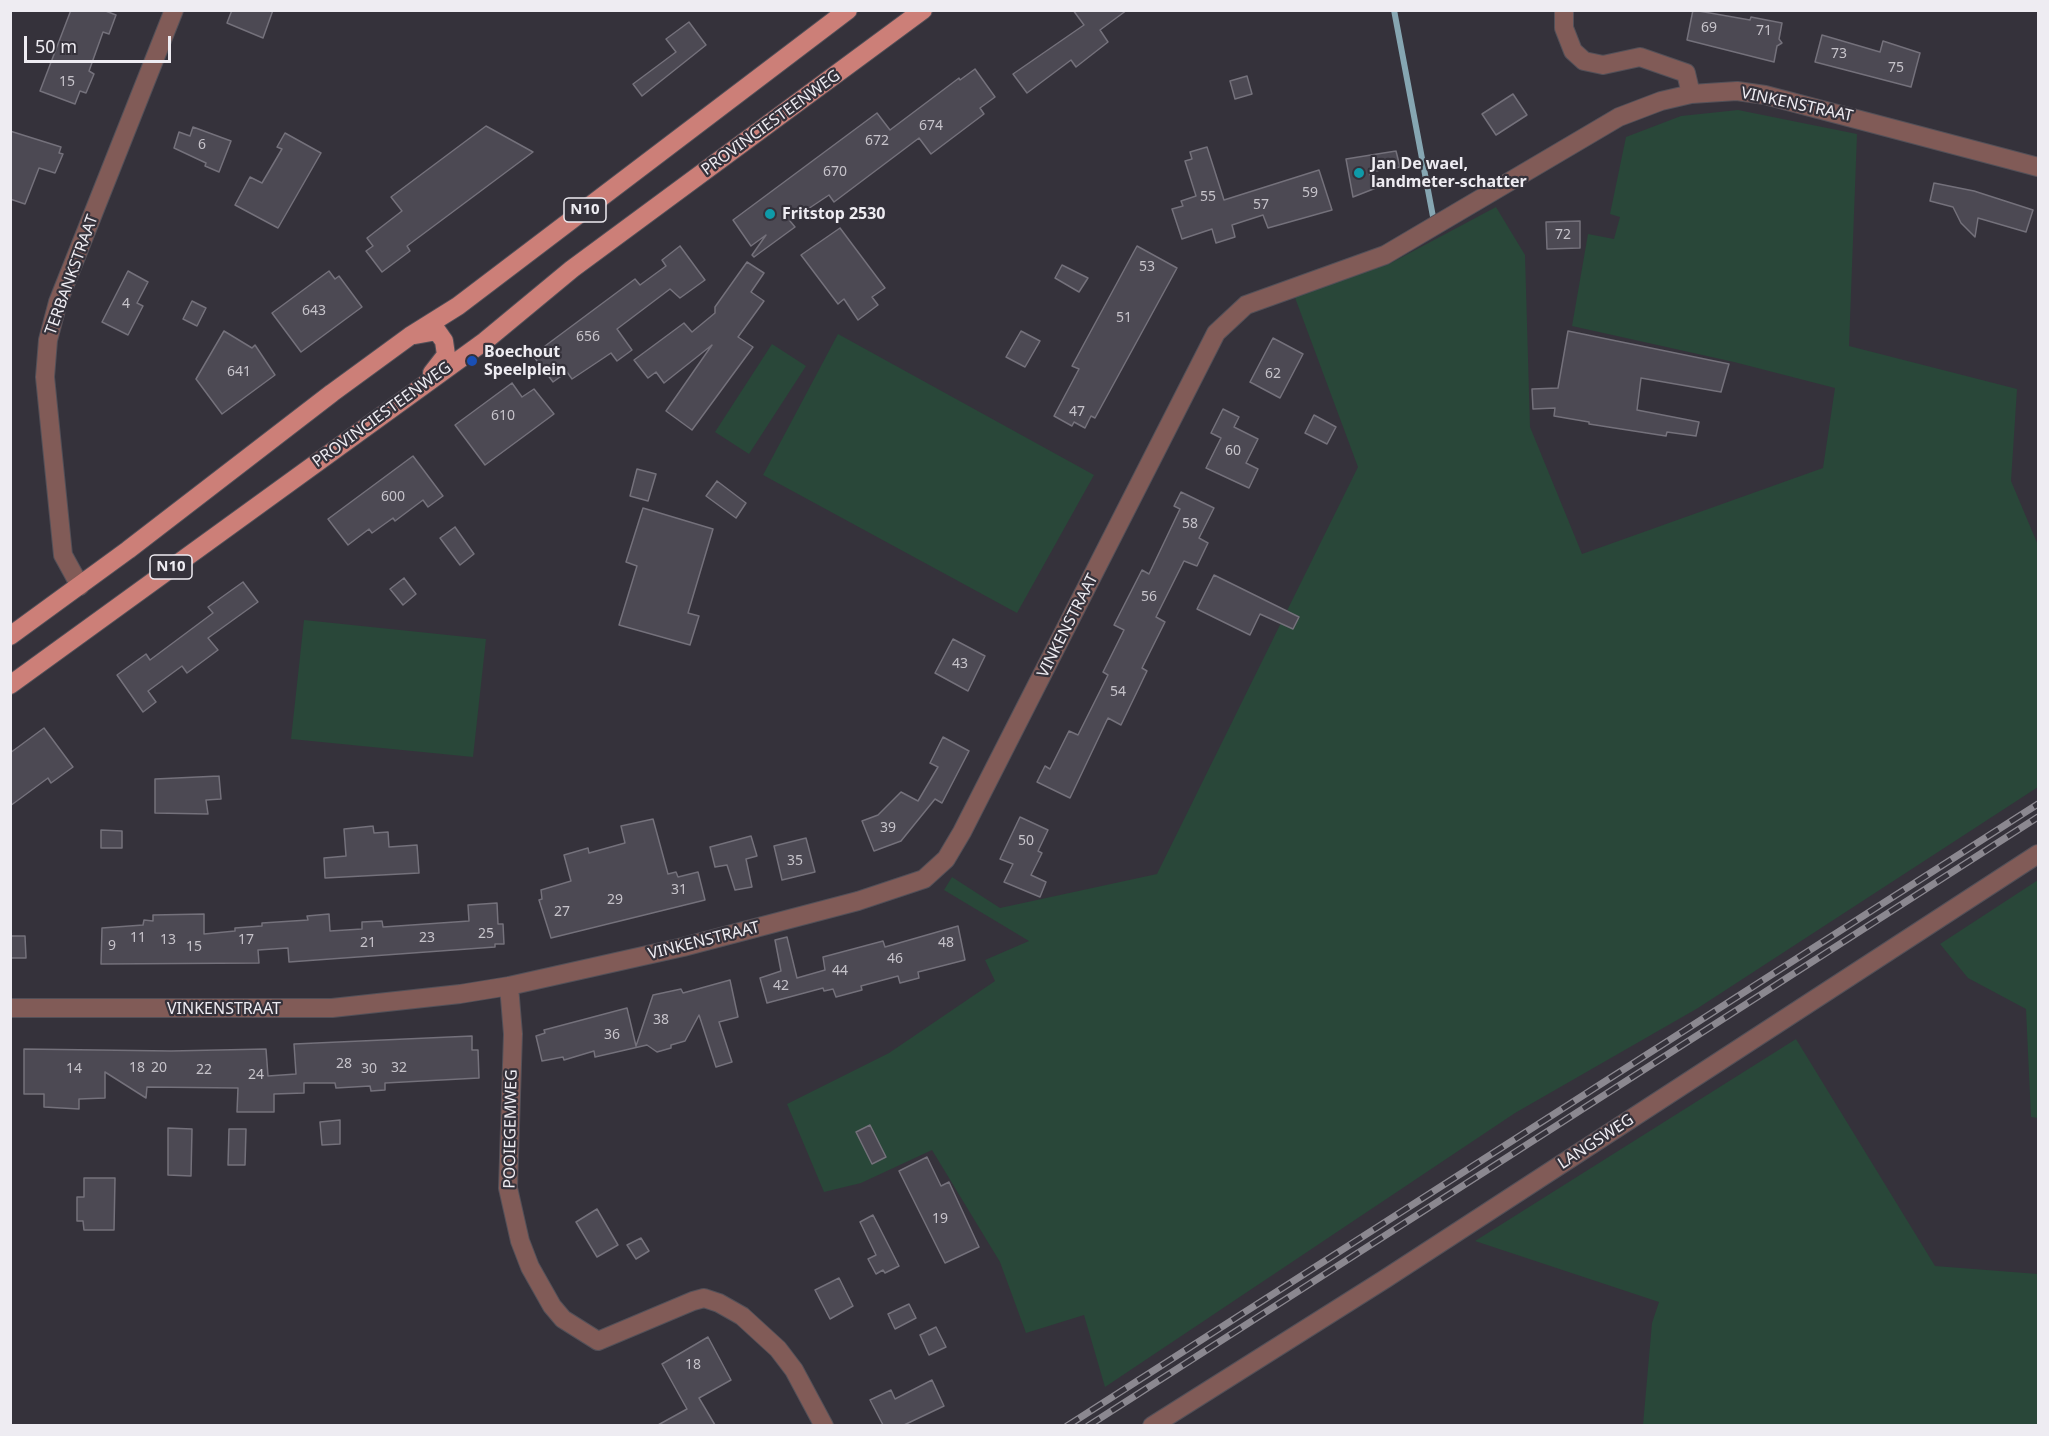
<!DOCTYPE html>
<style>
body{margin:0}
#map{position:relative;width:2049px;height:1436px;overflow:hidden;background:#35323b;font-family:"Noto Sans",sans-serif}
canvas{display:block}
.frame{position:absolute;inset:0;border:12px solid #eeecf2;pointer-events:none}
.scale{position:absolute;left:24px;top:36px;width:147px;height:27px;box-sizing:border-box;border:3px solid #eeecf2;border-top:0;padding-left:8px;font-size:18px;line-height:21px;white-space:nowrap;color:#eeecf2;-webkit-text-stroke:4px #35323b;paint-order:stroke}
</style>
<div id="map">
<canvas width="2049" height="1436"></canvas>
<div class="frame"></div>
<div class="scale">50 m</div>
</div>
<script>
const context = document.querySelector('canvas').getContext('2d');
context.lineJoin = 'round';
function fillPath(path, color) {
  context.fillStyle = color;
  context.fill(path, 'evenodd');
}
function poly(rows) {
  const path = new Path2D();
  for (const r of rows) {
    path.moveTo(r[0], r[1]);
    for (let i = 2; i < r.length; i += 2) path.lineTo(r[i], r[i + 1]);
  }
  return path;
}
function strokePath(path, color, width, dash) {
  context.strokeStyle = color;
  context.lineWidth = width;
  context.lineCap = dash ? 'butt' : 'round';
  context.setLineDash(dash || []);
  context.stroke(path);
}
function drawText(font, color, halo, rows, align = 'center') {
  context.font = font + ' "Noto Sans",sans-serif';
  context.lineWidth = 4.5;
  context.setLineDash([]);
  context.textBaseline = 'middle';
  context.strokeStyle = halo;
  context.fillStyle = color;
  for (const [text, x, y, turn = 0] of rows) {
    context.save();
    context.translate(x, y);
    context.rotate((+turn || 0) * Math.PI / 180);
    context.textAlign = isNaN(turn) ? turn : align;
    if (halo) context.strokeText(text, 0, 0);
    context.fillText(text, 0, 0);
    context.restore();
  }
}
const green = poly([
 [1738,110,1857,134,1849,346,2017,389,2011,481,2038,545,2038,787,1698,1008,1515,1113,1105,1387,1084,1315,1026,1333,1000,1262,932,1150,861,1183,824,1192,787,1104,889,1053,995,981,985,960,1029,941,944,890,952,877,1000,908,1157,874,1358,467,1294,295,1389,264,1496,207,1525,255,1530,427,1582,554,1823,468,1835,388,1734,362,1572,326,1588,234,1614,239,1620,217,1610,214,1626,137,1681,116],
 [838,334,1094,475,1017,613,763,475],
 [772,344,806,366,749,454,715,432],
 [304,620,486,639,473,757,291,739],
 [2038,880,2038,1118,2031,1117,2026,1009,1968,978,1940,944],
 [1796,1039,1935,1266,2038,1274,2038,1425,1643,1425,1652,1323,1659,1302,1475,1241]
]);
const stream = poly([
 [1394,10,1434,222]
]);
const building = poly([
 [71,10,103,10,116,15,109,34,103,32,89,71,94,74,86,93,80,91,75,104,40,91,71,10],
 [232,10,273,10,263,38,227,23,232,10],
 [1073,10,1127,10,1100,30,1108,42,1076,67,1071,60,1027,93,1013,74,1084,25,1073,10],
 [1693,10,1750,20,1751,17,1782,23,1779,39,1782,43,1777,46,1774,62,1687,40,1693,10],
 [689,22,706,45,642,96,633,84,676,52,666,39,689,22],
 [1822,35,1880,52,1883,41,1920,53,1911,87,1815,62,1822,35],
 [975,69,995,97,980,108,984,114,931,154,919,138,834,202,829,195,790,221,795,227,754,257,752,255,766,235,751,246,733,220,877,113,890,130,959,78,960,80,975,69],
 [1247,76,1252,94,1235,99,1230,81,1247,76],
 [1513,94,1527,115,1496,135,1482,114,1513,94],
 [486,126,533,152,407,246,410,251,382,272,366,251,373,246,367,238,402,211,391,197,486,126],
 [193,127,231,141,219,172,205,166,206,163,174,148,179,132,190,136,193,127],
 [10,131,61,147,59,153,63,154,55,173,39,168,25,204,10,199,10,131],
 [285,133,321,153,278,228,235,205,250,177,262,183,282,149,277,147,285,133],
 [1207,147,1224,200,1319,170,1332,210,1268,228,1263,215,1232,225,1235,237,1216,243,1212,229,1182,239,1172,209,1183,206,1181,201,1196,196,1185,161,1192,159,1190,152,1207,147],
 [1396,151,1400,167,1369,172,1376,188,1353,197,1346,159,1396,151],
 [1934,183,1974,191,2033,210,2026,232,1978,218,1975,237,1961,223,1953,207,1930,201,1934,183],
 [1580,221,1580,248,1547,249,1546,222,1580,221],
 [840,228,885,288,872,297,878,305,858,320,844,299,838,304,801,255,840,228],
 [680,246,705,280,680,298,670,289,617,329,632,350,617,361,611,353,572,379,567,372,553,382,534,357,541,349,635,279,640,285,666,266,662,260,680,246],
 [1137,246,1177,268,1095,418,1091,416,1085,428,1074,422,1072,426,1054,416,1079,369,1072,366,1137,246],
 [747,262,764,273,751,292,764,301,738,337,753,347,692,430,666,411,712,345,664,383,656,372,648,378,634,360,684,323,692,332,715,313,715,307,747,262],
 [1062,265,1088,278,1079,292,1055,278,1062,265],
 [128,271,148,282,137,303,143,306,128,335,102,322,128,271],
 [329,271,335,279,339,276,362,307,301,352,272,313,329,271],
 [192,301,206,308,197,326,183,319,192,301],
 [224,331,252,348,255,345,275,375,222,414,196,379,224,331],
 [1021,331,1040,341,1025,367,1006,357,1021,331],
 [1568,331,1729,364,1721,392,1641,378,1637,410,1699,422,1696,436,1667,432,1666,436,1589,424,1589,422,1554,416,1555,408,1533,409,1532,389,1558,388,1568,331],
 [1273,338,1303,354,1280,398,1250,382,1273,338],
 [512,383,522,397,534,389,554,414,485,465,455,425,512,383],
 [1223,409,1239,417,1234,427,1258,439,1246,463,1258,469,1249,488,1206,468,1221,438,1211,433,1223,409],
 [1314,415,1336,427,1327,444,1305,433,1314,415],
 [413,456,443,496,428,507,423,500,395,521,393,518,372,533,369,529,348,545,328,519,413,456],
 [637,469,656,474,648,501,630,496,637,469],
 [717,481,746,503,736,518,706,496,717,481],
 [1181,492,1214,508,1199,538,1208,543,1197,566,1184,561,1156,617,1165,622,1142,668,1147,671,1121,725,1108,718,1070,798,1037,782,1045,766,1050,769,1069,731,1078,735,1108,675,1103,672,1124,630,1114,625,1142,570,1149,574,1180,509,1174,506,1181,492],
 [643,508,713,529,688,613,699,616,690,645,619,625,637,566,626,562,643,508],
 [455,527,474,554,460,565,440,538,455,527],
 [1214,575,1299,617,1293,629,1260,614,1250,635,1197,609,1214,575],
 [404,578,416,594,403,605,390,589,404,578],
 [243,582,258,602,208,638,218,650,187,673,182,666,148,691,156,702,143,712,117,675,146,654,150,660,213,613,208,607,243,582],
 [953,639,985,656,968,691,935,673,953,639],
 [44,728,73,767,51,783,48,778,10,806,10,753,44,728],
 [943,737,969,751,942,803,935,799,901,841,874,851,862,821,878,815,901,792,918,801,938,767,930,763,943,737],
 [219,776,221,799,206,800,208,814,155,813,155,779,219,776],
 [1020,817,1048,830,1038,851,1042,853,1031,875,1046,882,1040,897,1004,882,1013,864,1000,859,1020,817],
 [653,819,668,874,676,872,678,877,698,872,705,900,551,938,539,900,542,899,541,890,571,881,564,855,588,848,589,853,625,843,621,826,653,819],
 [373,826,374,833,388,832,389,847,417,845,419,873,325,878,324,858,346,856,344,829,373,826],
 [101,830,122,831,122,848,101,848,101,830],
 [751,836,757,856,746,859,752,887,735,890,727,865,715,867,710,847,751,836],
 [806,838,815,872,782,880,774,846,806,838],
 [497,903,498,924,503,924,504,944,495,944,495,947,289,962,288,948,258,950,259,963,101,964,102,928,143,925,144,920,153,921,153,915,204,914,204,934,235,931,235,928,262,926,262,923,308,920,307,916,329,914,330,931,362,929,362,922,382,921,383,927,469,921,468,905,497,903],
 [958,926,965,960,918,972,919,978,900,983,898,976,861,986,862,990,836,997,833,989,824,991,823,988,767,1003,760,978,781,971,775,940,787,937,797,978,825,970,823,957,883,941,885,947,958,926],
 [10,936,25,936,26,958,10,958,10,936],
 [730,980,738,1017,719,1022,732,1062,716,1067,699,1015,685,1041,671,1045,671,1048,657,1052,647,1045,595,1057,594,1051,564,1060,563,1057,542,1061,536,1036,545,1033,544,1030,627,1008,636,1046,653,995,681,989,683,993,730,980],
 [472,1036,472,1050,478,1050,479,1078,385,1083,385,1090,371,1091,370,1086,336,1088,335,1083,304,1083,304,1093,274,1094,274,1112,237,1112,238,1088,147,1087,146,1098,105,1072,105,1098,79,1099,79,1109,44,1107,44,1094,24,1094,24,1049,171,1051,266,1049,268,1076,296,1074,294,1044,472,1036],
 [340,1120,340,1144,322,1145,320,1122,340,1120],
 [870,1125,886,1157,872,1164,856,1132,870,1125],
 [168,1128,192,1129,191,1176,168,1175,168,1128],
 [229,1129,246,1129,245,1165,228,1165,229,1129],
 [927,1157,941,1186,949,1182,979,1247,945,1263,899,1171,927,1157],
 [84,1178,115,1178,114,1230,84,1230,83,1221,77,1221,77,1197,84,1197,84,1178],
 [597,1209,618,1245,597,1257,576,1222,597,1209],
 [873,1215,899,1266,885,1273,883,1270,876,1274,868,1259,876,1255,860,1222,873,1215],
 [641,1238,649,1251,636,1259,627,1245,641,1238],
 [839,1278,853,1306,830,1319,815,1290,839,1278],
 [909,1304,916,1318,895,1329,888,1314,909,1304],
 [936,1327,946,1347,929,1355,920,1335,936,1327],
 [708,1337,731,1380,699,1398,715,1425,658,1425,687,1409,662,1364,708,1337],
 [932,1380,944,1406,904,1425,883,1425,870,1400,891,1390,895,1399,932,1380]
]);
const minor = poly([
 [1564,10,1564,28,1573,51,1584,61,1603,65,1640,57,1686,73,1691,94],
 [80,586,63,555,45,377,48,340,58,302,174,10],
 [509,986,513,1034,508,1188,520,1241,530,1267,552,1306,563,1319,598,1341,693,1301,704,1298,719,1303,742,1316,778,1349,794,1370,824,1426],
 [10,1008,332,1008,460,994,509,986,683,947,858,901,924,879,946,859,962,832,1216,333,1246,305,1385,255,1619,117,1661,101,1691,94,1737,91,1765,95,2038,167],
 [1152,1426,1385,1279,2038,854]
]);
const major = poly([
 [415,335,437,331,444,341,446,355,432,373],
 [10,636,128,550,332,393,410,336,458,306,848,10],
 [10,685,485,341,572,269,923,10]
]);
const rail = poly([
 [1067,1426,2038,804],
 [1088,1426,2038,817]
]);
const markers = [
 [1359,173,6,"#0f9aa8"],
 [770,214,6,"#0f9aa8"],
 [472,361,6,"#1a4fb4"]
];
const numberNames = [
 ["69",1709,28],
 ["71",1764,31],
 ["73",1839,54],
 ["75",1896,68],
 ["15",67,82],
 ["674",931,126],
 ["672",877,141],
 ["6",202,145],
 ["670",835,172],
 ["59",1310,193],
 ["55",1208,197],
 ["57",1261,205],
 ["72",1563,235],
 ["53",1147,267],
 ["4",126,304],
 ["643",314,311],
 ["51",1124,318],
 ["656",588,337],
 ["641",239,372],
 ["62",1273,374],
 ["47",1077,412],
 ["610",503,416],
 ["60",1233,451],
 ["600",393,497],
 ["58",1190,524],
 ["56",1149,597],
 ["43",960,664],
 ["54",1118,692],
 ["39",888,828],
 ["50",1026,841],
 ["35",795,861],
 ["31",679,890],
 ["29",615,900],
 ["27",562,912],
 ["25",486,934],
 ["11",138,938],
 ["23",427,938],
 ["13",168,940],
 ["17",246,940],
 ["21",368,943],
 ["48",946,943],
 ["9",112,946],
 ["15",194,947],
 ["46",895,959],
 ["44",840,971],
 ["42",781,986],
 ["38",661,1020],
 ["36",612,1035],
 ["28",344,1064],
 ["18",137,1068],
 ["20",159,1068],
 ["32",399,1068],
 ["14",74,1069],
 ["30",369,1069],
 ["22",204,1070],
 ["24",256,1075],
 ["19",940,1219],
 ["18",693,1365]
];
const shields = [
 [585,210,42],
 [171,567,42]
];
const shieldNames = [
 ["N10",585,210],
 ["N10",171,567]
];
const streetNames = [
 ["VINKENSTRAAT",1797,105,12],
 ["PROVINCIESTEENWEG",771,123,-36],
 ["TERBANKSTRAAT",72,275,-70],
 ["PROVINCIESTEENWEG",382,415,-36],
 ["VINKENSTRAAT",1068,626,-63],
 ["VINKENSTRAAT",704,941,-14],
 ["VINKENSTRAAT",224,1009],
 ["POOIEGEMWEG",511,1129,-89],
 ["LANGSWEG",1596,1142,-33]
];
const poiNames = [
 ["Jan De wael,",1371,164],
 ["landmeter-schatter",1371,182],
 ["Fritstop 2530",782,214],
 ["Boechout",484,352],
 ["Speelplein",484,370]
];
fillPath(green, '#294739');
strokePath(stream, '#86a6b2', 6);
fillPath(building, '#4c4953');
strokePath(building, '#74717b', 1.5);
strokePath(minor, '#535058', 20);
strokePath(major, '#535058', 20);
strokePath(minor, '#815b57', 18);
strokePath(major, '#cc7f78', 18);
strokePath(rail, '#8b8890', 7);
strokePath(rail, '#35323b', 4.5, [14]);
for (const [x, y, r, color] of markers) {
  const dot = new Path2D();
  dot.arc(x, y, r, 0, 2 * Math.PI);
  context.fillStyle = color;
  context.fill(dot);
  strokePath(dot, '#35323b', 2);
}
drawText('14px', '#c6c3ca', null, numberNames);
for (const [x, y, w] of shields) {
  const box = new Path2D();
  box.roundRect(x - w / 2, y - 12, w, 24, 4.5);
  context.fillStyle = '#35323b';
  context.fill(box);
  strokePath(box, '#eeecf2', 1.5);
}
drawText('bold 15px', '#eeecf2', null, shieldNames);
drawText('16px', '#eeecf2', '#35323b', streetNames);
drawText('bold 16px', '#eeecf2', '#35323b', poiNames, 'left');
</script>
